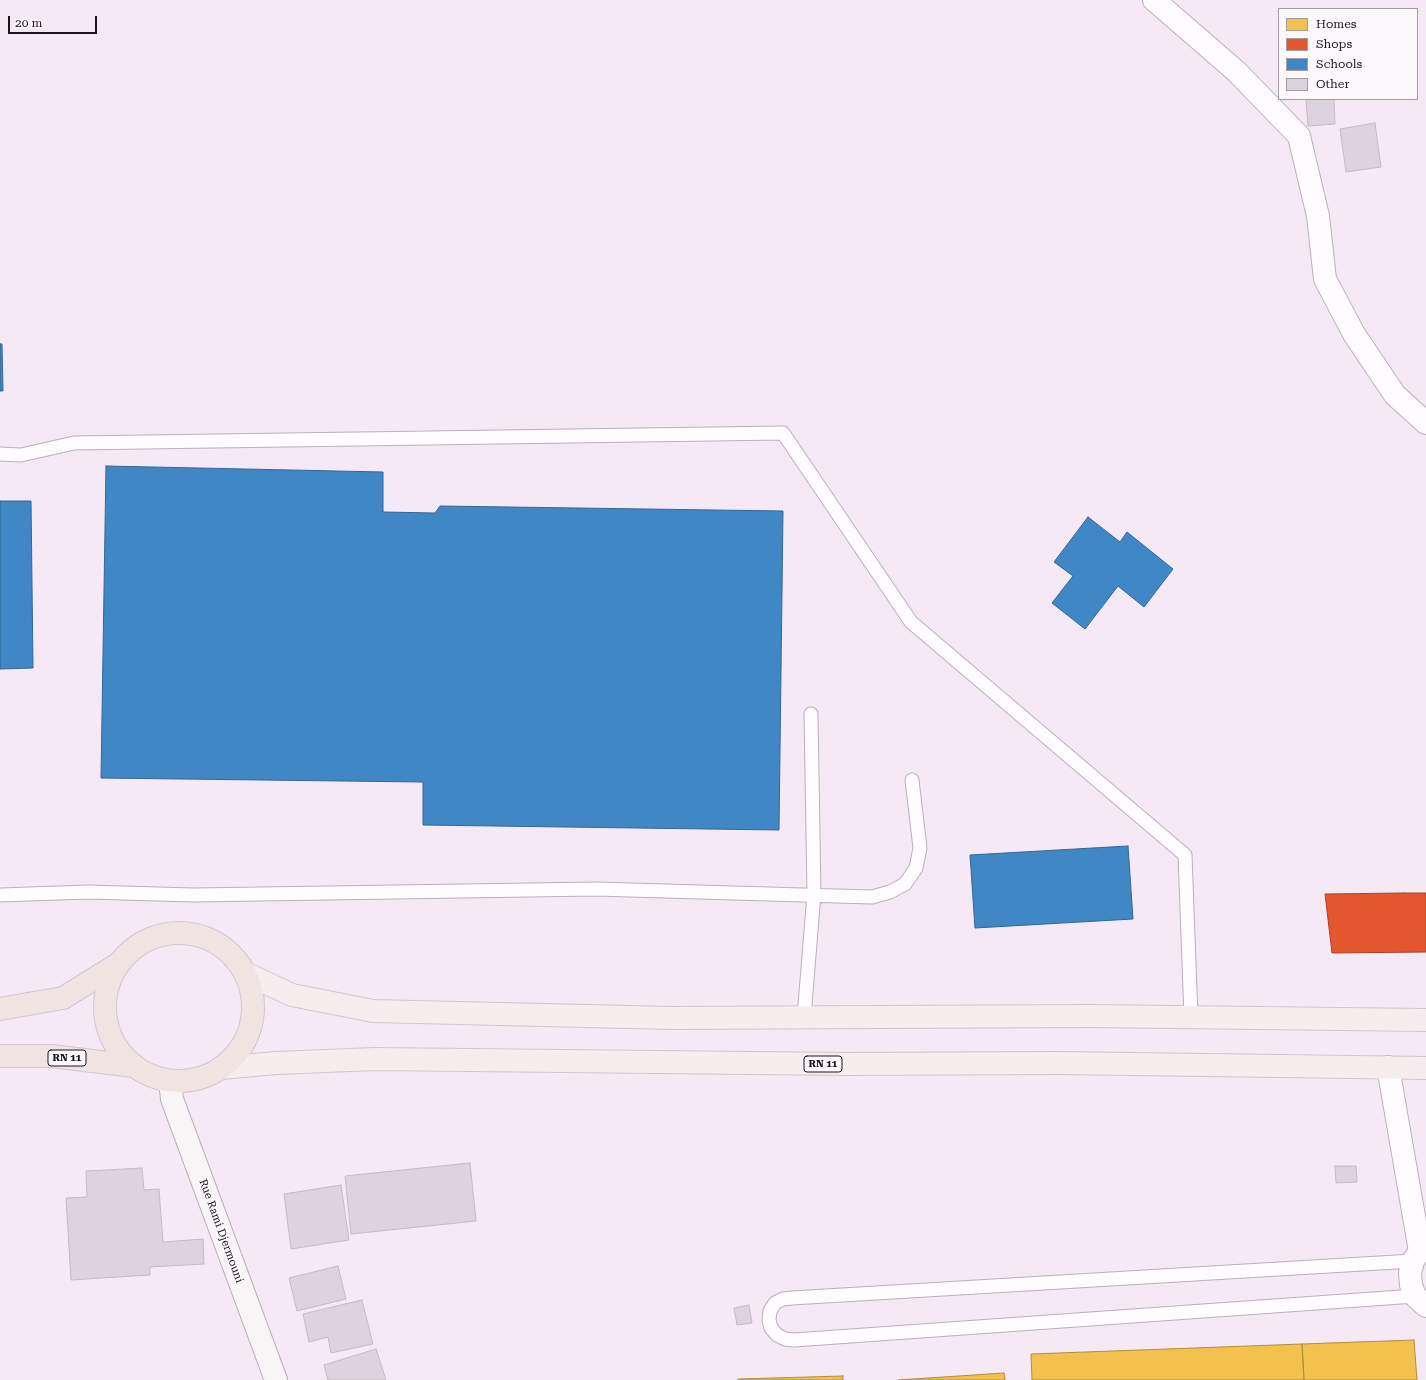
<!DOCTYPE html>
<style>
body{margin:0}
#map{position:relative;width:1426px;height:1380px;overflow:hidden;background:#f5e9f6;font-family:"Roboto Serif",serif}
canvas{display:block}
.legend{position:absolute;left:1278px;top:8px;width:140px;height:92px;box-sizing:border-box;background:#fcf8fc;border:1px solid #a29da2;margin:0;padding:5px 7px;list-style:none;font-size:12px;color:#1c151c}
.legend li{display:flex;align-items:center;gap:8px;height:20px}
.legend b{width:20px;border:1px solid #a29da2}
.scale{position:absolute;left:8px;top:16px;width:89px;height:18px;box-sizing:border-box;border:2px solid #1c151c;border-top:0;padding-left:5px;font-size:12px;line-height:14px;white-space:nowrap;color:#1c151c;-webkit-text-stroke:3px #fcf8fc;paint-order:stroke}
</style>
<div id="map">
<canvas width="1426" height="1380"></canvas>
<ul class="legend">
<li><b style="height:11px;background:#f2c14e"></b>Homes</li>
<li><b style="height:11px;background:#e4572e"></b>Shops</li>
<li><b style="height:11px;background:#3f88c5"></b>Schools</li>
<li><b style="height:11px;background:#ddd3de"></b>Other</li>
</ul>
<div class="scale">20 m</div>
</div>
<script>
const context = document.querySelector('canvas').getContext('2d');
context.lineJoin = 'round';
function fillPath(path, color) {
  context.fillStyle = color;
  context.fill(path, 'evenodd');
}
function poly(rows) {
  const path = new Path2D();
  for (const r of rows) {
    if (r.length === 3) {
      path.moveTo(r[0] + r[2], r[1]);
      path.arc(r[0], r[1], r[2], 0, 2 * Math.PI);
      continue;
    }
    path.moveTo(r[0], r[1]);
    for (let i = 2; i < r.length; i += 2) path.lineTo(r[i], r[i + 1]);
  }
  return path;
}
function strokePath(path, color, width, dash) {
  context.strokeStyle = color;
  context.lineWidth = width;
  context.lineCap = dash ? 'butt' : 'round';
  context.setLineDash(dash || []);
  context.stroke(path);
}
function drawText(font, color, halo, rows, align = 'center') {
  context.font = font + ' "Roboto Serif",serif';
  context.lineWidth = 4;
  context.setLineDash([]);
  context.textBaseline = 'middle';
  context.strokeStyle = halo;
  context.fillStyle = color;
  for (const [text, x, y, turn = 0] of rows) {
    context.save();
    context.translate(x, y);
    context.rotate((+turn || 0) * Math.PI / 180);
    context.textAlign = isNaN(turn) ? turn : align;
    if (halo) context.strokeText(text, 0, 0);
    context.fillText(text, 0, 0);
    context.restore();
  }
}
const homes = poly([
 [1414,1340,1417,1380,1304,1380,1302,1344,1414,1340],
 [1302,1344,1304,1380,1032,1380,1031,1354,1302,1344],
 [1004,1373,1005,1380,898,1380,1004,1373],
 [843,1376,843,1380,738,1380,738,1379,843,1376]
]);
const shops = poly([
 [1404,893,1426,893,1426,952,1332,953,1325,894,1404,893]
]);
const schools = poly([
 [0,344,2,344,3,391,0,391,0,344],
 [106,466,383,472,383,512,435,513,440,506,783,511,779,830,423,825,423,782,101,778,106,466],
 [0,501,31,501,33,668,0,669,0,501],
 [1088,517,1120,542,1127,532,1173,569,1144,607,1118,586,1085,629,1052,603,1073,576,1054,562,1088,517],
 [1128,846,1133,919,975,928,970,855,1128,846]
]);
const building = poly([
 [1306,99,1334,99,1335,124,1308,126,1306,99],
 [1375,123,1381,167,1346,172,1340,129,1375,123],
 [470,1163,476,1221,351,1234,345,1176,470,1163],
 [1335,1166,1356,1166,1357,1182,1336,1183,1335,1166],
 [142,1168,144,1190,159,1189,163,1242,203,1239,204,1264,150,1267,150,1275,71,1280,66,1198,87,1197,86,1171,142,1168],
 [341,1185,349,1240,291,1249,284,1194,341,1185],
 [338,1266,346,1299,297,1311,289,1278,338,1266],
 [362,1300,373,1344,331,1353,328,1337,309,1342,303,1314,362,1300],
 [749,1305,752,1323,737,1325,734,1308,749,1305],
 [376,1349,386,1380,328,1380,324,1365,376,1349]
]);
const lane = poly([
 [0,454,21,455,74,443,783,433,911,622,1185,855,1191,1017],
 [0,895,88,892,193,895,596,889,872,897,890,892,905,884,916,868,920,848,912,780],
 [804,1017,814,894,811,714],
 [1413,1261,792,1298,783,1299,775,1303,770,1311,769,1320,771,1328,777,1335,785,1339,794,1340,1415,1296]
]);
const street = poly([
 [1154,0,1237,72,1299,136,1318,216,1325,279,1354,334,1395,395,1426,423],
 [1388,1067,1420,1251],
 [1426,1247,1420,1251,1413,1261,1410,1273,1411,1285,1415,1296,1426,1306]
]);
const secondary = poly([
 [170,1081,172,1099,276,1380]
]);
const primary = poly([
 [245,973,292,995,373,1011,672,1018,1090,1016,1426,1020],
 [221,1068,276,1063,375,1059,846,1064,1058,1063,1426,1068]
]);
const highway = poly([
 [179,1007,74],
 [0,1009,63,998,118,964],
 [0,1056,51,1056,134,1066]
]);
const shields = [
 [67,1058,38],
 [823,1064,38]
];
const shieldNames = [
 ["RN 11",67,1058],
 ["RN 11",823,1064]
];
const streetNames = [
 ["Rue Rami Djermouni",221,1231,70]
];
fillPath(homes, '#f2c14e');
strokePath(homes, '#b28d3f', 1);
fillPath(shops, '#e4572e');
strokePath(shops, '#a84329', 1);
fillPath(schools, '#3f88c5');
strokePath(schools, '#346692', 1);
fillPath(building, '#ddd3de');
strokePath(building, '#c4bac4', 1);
strokePath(lane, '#b9b0ba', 15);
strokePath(street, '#b9b0ba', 24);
strokePath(secondary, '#b9b0ba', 24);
strokePath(primary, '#cec8ce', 24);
strokePath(highway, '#cec8ce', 24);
strokePath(lane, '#fefcfe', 13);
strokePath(street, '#fefcfe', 22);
strokePath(secondary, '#f9f5f6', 22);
strokePath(primary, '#f6eeee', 22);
strokePath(highway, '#f0e4e3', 22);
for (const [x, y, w] of shields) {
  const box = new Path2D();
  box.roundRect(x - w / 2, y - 8, w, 16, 3);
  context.fillStyle = '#fcf8fc';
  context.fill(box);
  strokePath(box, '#1c151c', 1);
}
drawText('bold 10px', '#1c151c', null, shieldNames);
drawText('11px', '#1c151c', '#fcf8fc', streetNames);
</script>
